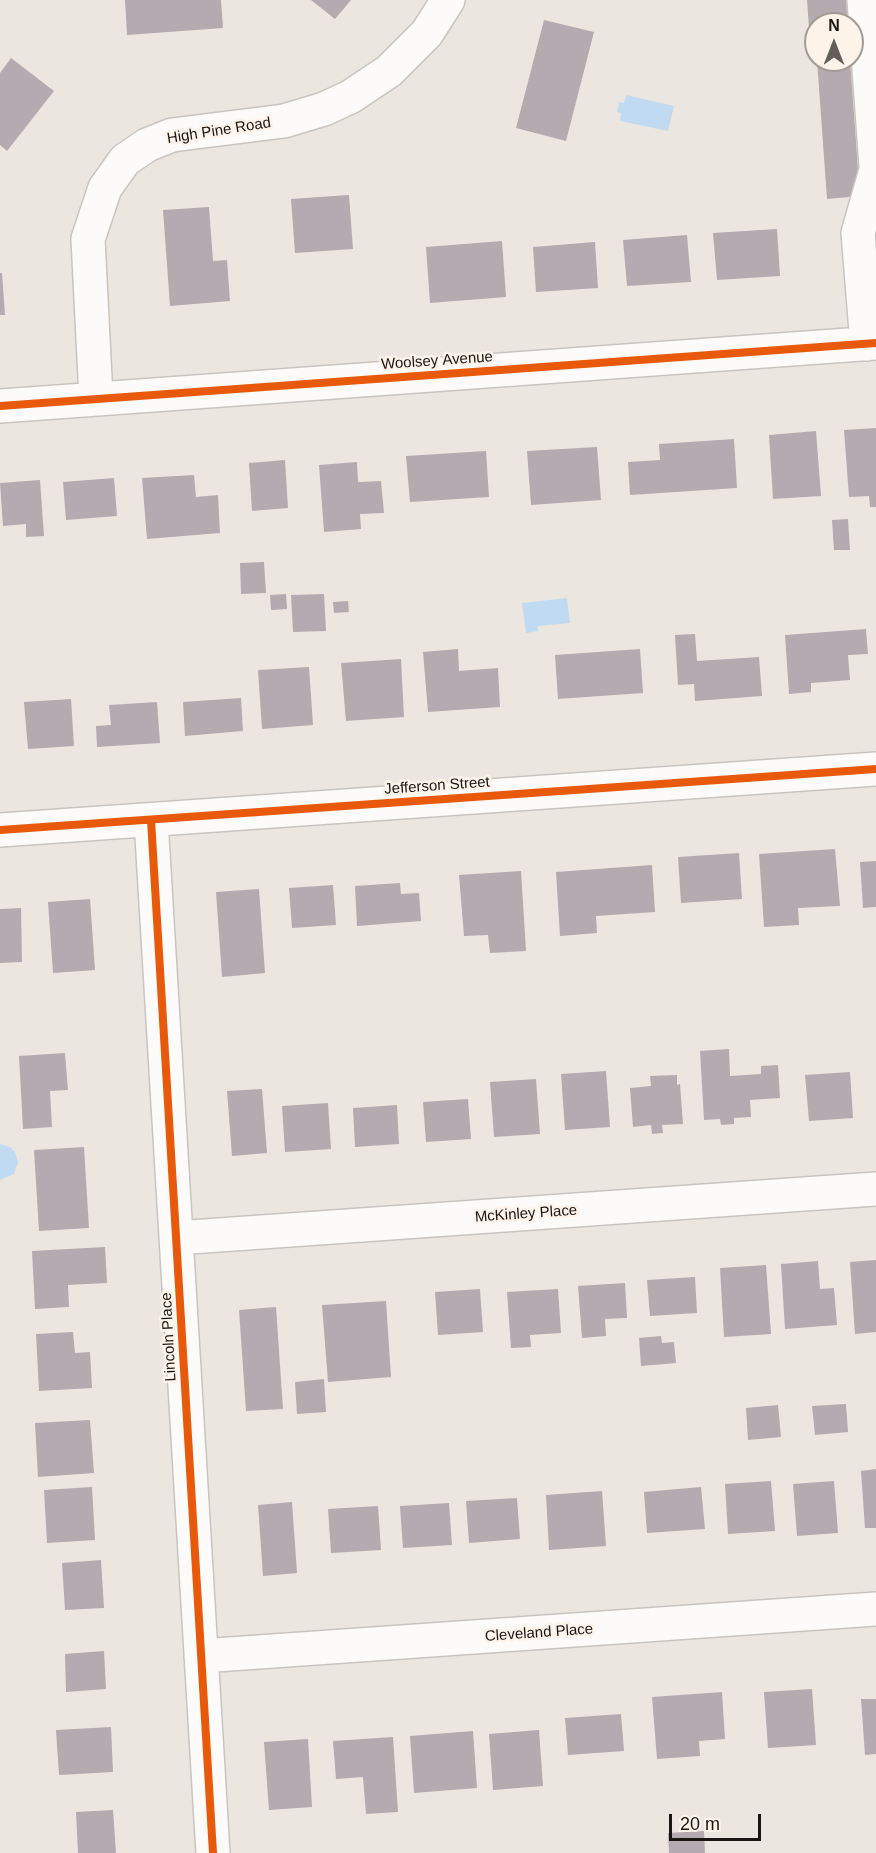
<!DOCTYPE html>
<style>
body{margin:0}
#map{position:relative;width:876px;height:1853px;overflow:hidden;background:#ece6e0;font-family:Arial,sans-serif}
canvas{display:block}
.north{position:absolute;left:804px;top:12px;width:60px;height:60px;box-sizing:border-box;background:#fef3e9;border:2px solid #a29a93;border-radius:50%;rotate:0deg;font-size:16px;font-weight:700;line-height:24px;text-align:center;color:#191512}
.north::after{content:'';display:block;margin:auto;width:21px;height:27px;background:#635e5a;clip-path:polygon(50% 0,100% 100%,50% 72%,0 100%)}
.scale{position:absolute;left:669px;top:1814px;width:92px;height:27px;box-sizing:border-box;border:3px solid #191512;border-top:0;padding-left:8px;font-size:18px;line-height:21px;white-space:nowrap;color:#191512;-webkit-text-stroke:4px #fef3e9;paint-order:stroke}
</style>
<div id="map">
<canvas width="876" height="1853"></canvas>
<div class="north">N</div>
<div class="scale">20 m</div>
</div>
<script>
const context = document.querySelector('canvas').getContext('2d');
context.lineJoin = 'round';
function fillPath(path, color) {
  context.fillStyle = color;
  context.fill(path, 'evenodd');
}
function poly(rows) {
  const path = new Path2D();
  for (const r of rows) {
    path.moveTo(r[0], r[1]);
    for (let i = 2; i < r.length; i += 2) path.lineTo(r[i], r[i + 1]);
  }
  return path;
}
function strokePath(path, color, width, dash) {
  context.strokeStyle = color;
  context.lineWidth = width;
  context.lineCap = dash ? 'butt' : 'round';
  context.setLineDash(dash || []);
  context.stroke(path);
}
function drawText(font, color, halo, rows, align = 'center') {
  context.font = font + ' Arial,sans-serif';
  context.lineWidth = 5;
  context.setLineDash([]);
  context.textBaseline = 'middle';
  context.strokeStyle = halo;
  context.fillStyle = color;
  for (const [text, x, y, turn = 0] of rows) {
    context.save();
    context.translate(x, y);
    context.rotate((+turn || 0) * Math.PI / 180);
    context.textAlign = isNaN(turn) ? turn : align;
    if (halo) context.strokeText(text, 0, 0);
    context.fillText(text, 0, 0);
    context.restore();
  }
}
const water = poly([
 [626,95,674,106,668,131,620,121,621,113,617,112,619,102,624,103],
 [567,598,570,623,538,626,538,631,526,633,522,603],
 [0,1144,10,1147,15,1152,18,1162,14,1174,0,1180]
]);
const building = poly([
 [125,0,221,0,223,28,127,35],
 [311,0,351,0,335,19],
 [807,0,846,0,848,24,816,24,816,28,809,28],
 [544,20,594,32,566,141,516,128],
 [11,58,54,91,7,151,0,145,0,73],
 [817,60,850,60,860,196,827,199],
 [349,195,353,249,295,253,291,199],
 [209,207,213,261,227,260,230,301,170,306,163,210],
 [777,229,780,276,717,280,713,233],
 [687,235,691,282,627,286,623,240],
 [502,241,506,297,430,303,426,247],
 [595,242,598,288,536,292,533,247],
 [0,273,2,273,5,315,0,315],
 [876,428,876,507,870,507,869,496,849,497,844,430],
 [816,431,821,496,773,499,769,435],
 [734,439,737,488,630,495,628,462,660,460,659,444],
 [597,447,601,500,531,505,527,451],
 [486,451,489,497,410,502,406,456],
 [285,460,288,508,252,511,249,463],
 [357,462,358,482,381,481,384,513,360,514,361,529,324,532,319,465],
 [194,475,196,497,218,495,220,533,147,539,142,478],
 [114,478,117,516,66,520,63,482],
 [40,480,44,536,26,537,26,524,3,526,0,483],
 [848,519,850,550,834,550,832,520],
 [264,562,266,593,241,594,240,563],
 [286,594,287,609,271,610,270,595],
 [324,594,326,631,293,632,291,595],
 [348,601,349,612,334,613,333,602],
 [866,629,868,654,848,655,850,680,811,683,811,692,789,694,785,635],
 [695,634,697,661,759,657,762,696,695,701,694,684,678,685,675,635],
 [458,649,459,671,498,668,500,707,428,712,423,652],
 [640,649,643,693,558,699,555,655],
 [401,659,404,717,346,721,341,663],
 [309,667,313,725,262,729,258,670],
 [241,698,243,731,185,736,183,702],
 [71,699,74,746,28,749,24,702],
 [157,702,160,743,97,747,96,726,111,725,109,705],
 [835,849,840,906,798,908,799,925,764,927,759,854],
 [739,853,742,899,681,903,678,857],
 [876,861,876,907,863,908,860,862],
 [652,865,655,912,596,916,597,933,560,936,556,872],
 [521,871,526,951,490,953,488,935,464,936,459,875],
 [400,883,401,894,419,893,421,921,357,926,355,886],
 [333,885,336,925,292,928,289,888],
 [259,889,265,973,222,977,216,892],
 [90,899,95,970,53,973,48,902],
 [21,908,22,962,0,963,0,909],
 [729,1049,730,1076,761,1074,761,1066,778,1065,780,1098,750,1100,751,1117,734,1118,734,1124,721,1125,720,1119,704,1120,700,1051],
 [65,1053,68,1090,50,1091,52,1127,23,1129,19,1056],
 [606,1071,610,1127,565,1130,561,1074],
 [850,1072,853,1118,809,1121,805,1075],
 [677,1075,677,1085,680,1084,683,1124,662,1125,663,1133,652,1134,651,1125,633,1127,630,1088,651,1086,650,1076],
 [536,1079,540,1134,494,1137,490,1082],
 [262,1089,267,1153,232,1156,227,1091],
 [468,1099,471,1139,426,1142,423,1102],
 [328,1103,331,1149,285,1152,282,1106],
 [397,1105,399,1144,355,1147,353,1108],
 [84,1147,89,1228,39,1231,34,1150],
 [105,1247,107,1283,68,1285,69,1307,35,1309,32,1251],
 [876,1260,876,1332,855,1334,850,1262],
 [818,1261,820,1289,834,1288,837,1325,785,1329,781,1264],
 [766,1265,771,1334,724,1337,720,1268],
 [695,1277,697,1313,650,1316,647,1280],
 [625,1283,627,1318,605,1319,606,1336,582,1338,578,1286],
 [480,1289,483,1332,438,1335,435,1292],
 [558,1289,561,1333,530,1335,531,1347,511,1348,507,1292],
 [386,1301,391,1377,328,1382,322,1305],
 [276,1307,283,1409,246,1411,239,1310],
 [73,1332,75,1353,90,1352,92,1388,39,1391,36,1334],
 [661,1336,662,1343,674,1342,676,1363,641,1366,639,1338],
 [324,1379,326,1412,297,1414,295,1382],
 [846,1404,848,1432,815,1435,812,1406],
 [778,1405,781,1437,748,1440,746,1408],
 [90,1420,94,1473,38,1477,35,1423],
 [876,1469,876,1528,865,1528,861,1471],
 [771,1481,775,1531,728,1534,725,1484],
 [834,1481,838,1533,797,1536,793,1484],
 [92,1487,95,1540,47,1543,44,1490],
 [701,1487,705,1529,647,1533,644,1492],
 [602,1491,606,1546,549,1550,546,1495],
 [517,1498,520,1539,469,1543,466,1501],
 [292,1502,297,1573,263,1576,258,1505],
 [449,1503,452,1545,403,1548,400,1506],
 [378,1506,381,1550,331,1553,328,1509],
 [101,1560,104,1608,65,1610,62,1563],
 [104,1651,106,1689,66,1692,65,1654],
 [812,1689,816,1745,768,1748,764,1692],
 [722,1692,725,1739,699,1741,700,1756,657,1759,652,1697],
 [861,1699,876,1699,876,1754,865,1755],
 [621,1714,624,1751,568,1755,565,1718],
 [111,1727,113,1772,59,1775,56,1730],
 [539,1730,543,1786,493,1790,489,1734],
 [473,1731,477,1788,414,1793,410,1736],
 [393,1737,398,1812,366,1814,363,1777,336,1779,333,1741],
 [308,1739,312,1807,269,1810,264,1742],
 [113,1810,116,1853,78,1853,76,1812],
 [704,1831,705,1853,669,1853,668,1833]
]);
const minor = poly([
 [864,0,876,166],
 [867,344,858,233,876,170],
 [96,398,88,239,105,188,125,160,147,145,172,135,284,121,324,109,350,97,389,71,427,33,448,0],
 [0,406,876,343],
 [151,820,213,1853],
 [0,830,876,769],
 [176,1238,876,1189],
 [201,1656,876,1609]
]);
const cycleway = poly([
 [0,406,876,343],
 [151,820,213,1853],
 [0,830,876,769]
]);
const streetNames = [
 ["High Pine Road",219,131,-9],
 ["Woolsey Avenue",437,361,-4],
 ["Jefferson Street",437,786,-4],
 ["McKinley Place",526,1214,-4],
 ["Lincoln Place",169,1337,-93],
 ["Cleveland Place",539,1633,-4]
];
fillPath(water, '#c0dbf1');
fillPath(building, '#b3abaf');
strokePath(minor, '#c9c4bf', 36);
strokePath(minor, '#fcfbfa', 33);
strokePath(cycleway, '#e8590c', 8);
drawText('15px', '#191512', '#fef3e9', streetNames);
</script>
